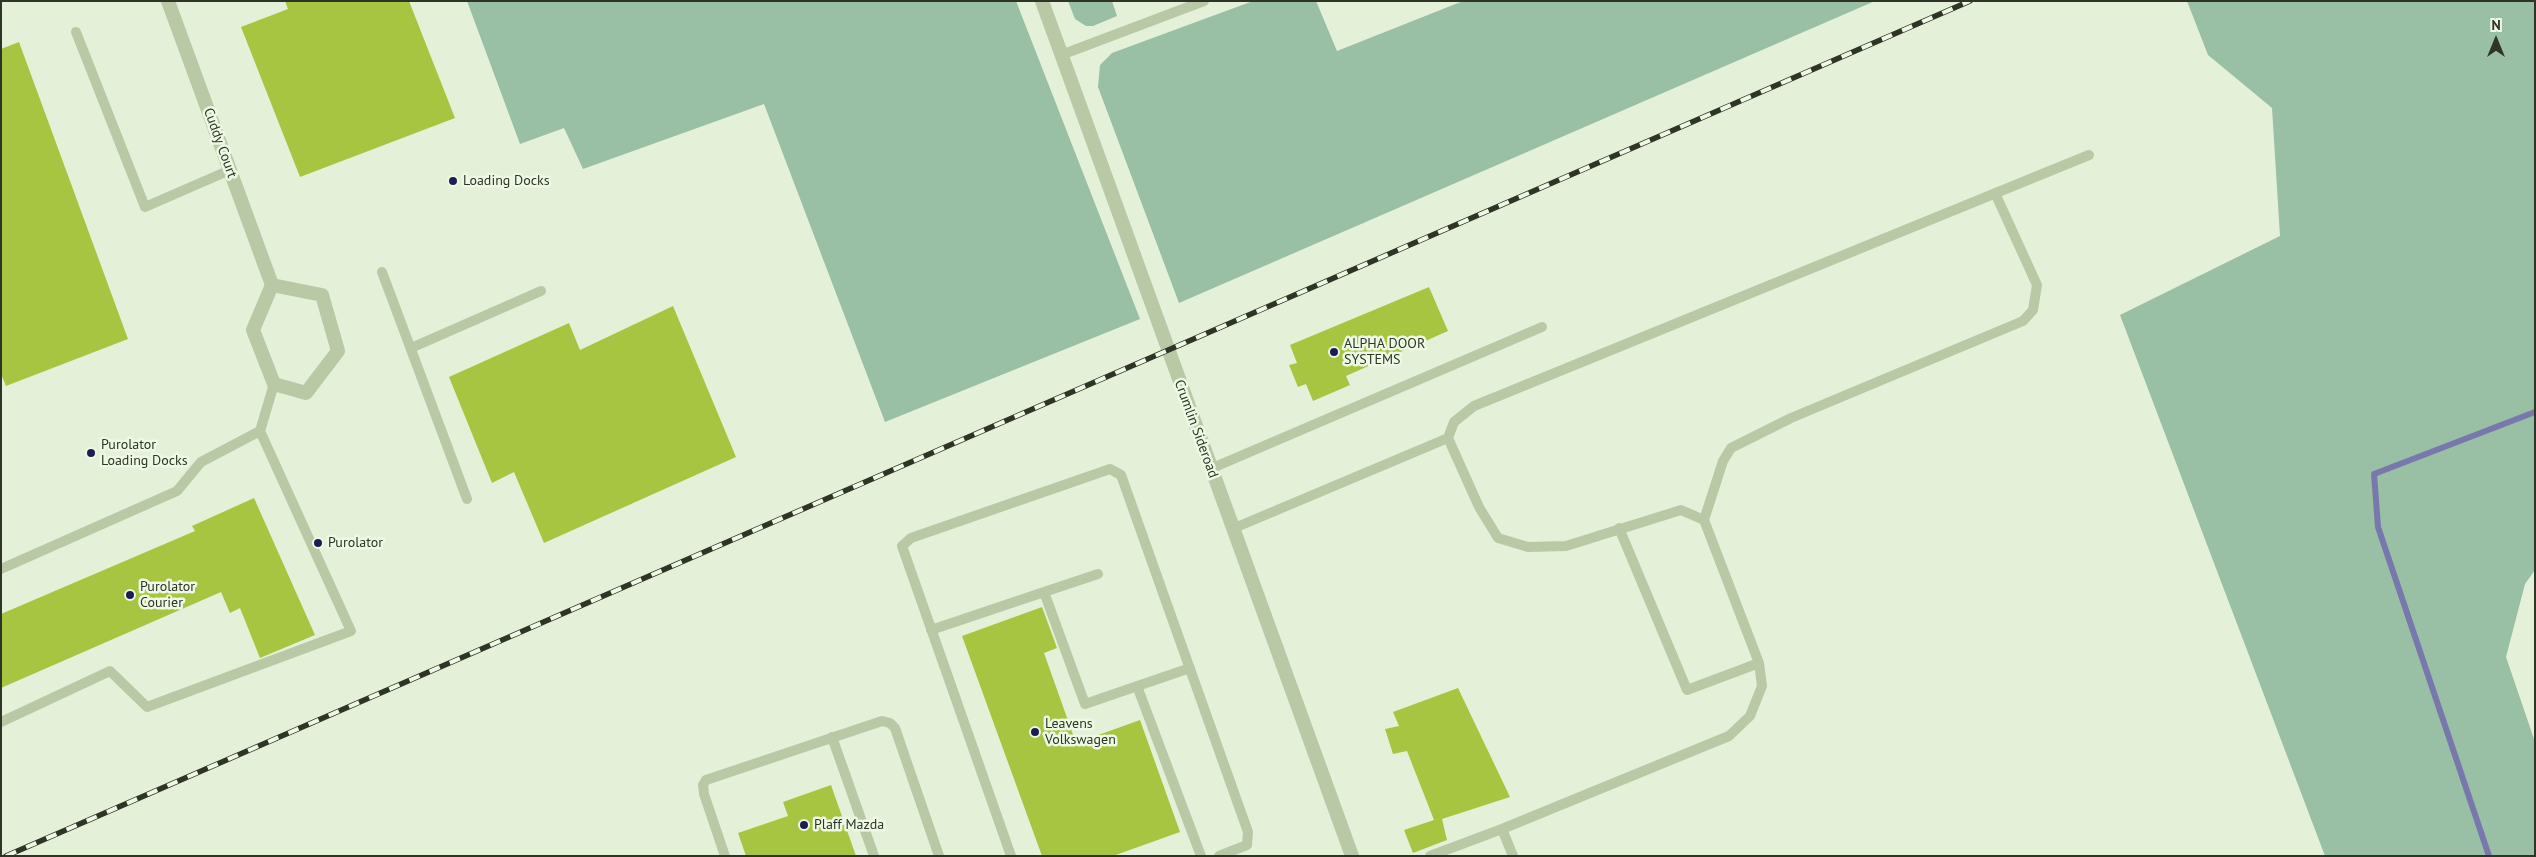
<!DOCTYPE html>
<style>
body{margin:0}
#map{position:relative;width:2536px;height:857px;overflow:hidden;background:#e4f1d8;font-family:"PT Sans",sans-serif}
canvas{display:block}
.frame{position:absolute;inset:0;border:2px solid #303426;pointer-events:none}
.north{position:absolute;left:2471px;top:15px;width:50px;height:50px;-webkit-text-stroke:4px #eef9e5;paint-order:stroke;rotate:0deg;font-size:14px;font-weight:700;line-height:20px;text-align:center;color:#303426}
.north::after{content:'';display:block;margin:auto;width:18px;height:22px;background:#303426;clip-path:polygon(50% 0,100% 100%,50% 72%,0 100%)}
</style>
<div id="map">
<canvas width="2536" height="857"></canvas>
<div class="frame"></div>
<div class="north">N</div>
</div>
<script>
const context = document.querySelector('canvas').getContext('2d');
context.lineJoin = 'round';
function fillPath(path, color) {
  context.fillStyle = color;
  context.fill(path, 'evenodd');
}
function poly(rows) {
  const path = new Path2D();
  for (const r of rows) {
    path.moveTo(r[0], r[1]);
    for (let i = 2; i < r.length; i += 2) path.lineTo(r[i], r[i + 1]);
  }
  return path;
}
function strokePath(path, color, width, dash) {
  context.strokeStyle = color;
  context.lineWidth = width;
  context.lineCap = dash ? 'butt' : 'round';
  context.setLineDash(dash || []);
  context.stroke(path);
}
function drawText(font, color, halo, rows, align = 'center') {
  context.font = font + ' "PT Sans",sans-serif';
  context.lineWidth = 5;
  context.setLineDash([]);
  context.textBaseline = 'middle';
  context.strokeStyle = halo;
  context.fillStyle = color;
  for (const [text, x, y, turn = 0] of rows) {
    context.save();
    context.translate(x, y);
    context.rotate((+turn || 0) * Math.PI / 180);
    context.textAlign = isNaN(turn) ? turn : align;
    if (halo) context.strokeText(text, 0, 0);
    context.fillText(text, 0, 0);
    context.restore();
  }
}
const green = poly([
 [467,1,1016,1,1140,319,885,422,764,104,583,169,564,128,520,144],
 [1068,1,1112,1,1117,16,1093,26,1086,26,1075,19],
 [1253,1,1316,1,1337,51,1463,1,1875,1,1179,303,1098,87,1100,65,1112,53],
 [2187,1,2535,1,2535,570,2525,584,2506,657,2535,742,2535,856,2325,856,2120,315,2280,236,2272,108,2208,55]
]);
const stream = poly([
 [2489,856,2378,527,2374,474,2535,412]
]);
const building = poly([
 [285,1,409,1,455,118,300,177,241,27,288,9],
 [19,42,128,339,6,386,1,374,1,49],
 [1429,287,1448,331,1346,376,1350,385,1313,401,1306,384,1298,387,1289,365,1297,363,1290,345],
 [673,306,736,457,544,543,514,472,492,483,449,377,569,323,580,350],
 [254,498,315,635,260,658,240,608,230,613,221,592,1,688,1,614,195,531,192,526],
 [1042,607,1057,648,1044,653,1076,743,1140,720,1180,832,1113,856,1042,856,962,636],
 [1458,688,1510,797,1442,819,1447,840,1413,853,1404,830,1434,820,1407,751,1393,754,1385,729,1399,726,1393,712],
 [831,785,856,856,746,856,738,833,788,816,783,802]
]);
const service = poly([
 [76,32,145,207,230,170],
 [1061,55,1204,1],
 [382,272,467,499],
 [411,348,541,291],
 [1448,438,1454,422,1474,406,2089,155],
 [1210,469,1542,327],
 [1704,520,1723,461,1731,448,1791,418,2023,321,2033,310,2037,285,1995,193],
 [1619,528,1687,690,1759,663],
 [1232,529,1448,438,1479,507,1498,538,1528,547,1566,546,1681,510,1704,520,1759,663,1762,686,1750,716,1729,736,1502,829],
 [1,569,177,491,201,462,260,431],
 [1044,592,1098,574],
 [931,630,1044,592,1085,704,1190,668],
 [1137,686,1201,856],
 [1,722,110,671,147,707,351,631,260,431,274,384],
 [832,737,874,856],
 [725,856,704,794,703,785,706,780,882,721,890,723,895,728,939,856],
 [1011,856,902,546,911,538,1110,469,1121,475,1248,832,1247,845,1219,856],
 [1430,856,1502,829,1513,856]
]);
const minor = poly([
 [168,1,272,285,253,330,274,384,306,393,338,351,322,295,272,285]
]);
const tertiary = poly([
 [1042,1,1352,856]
]);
const rail = poly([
 [6,856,1970,1]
]);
const markers = [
 [453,181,5,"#1f1c55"],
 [1334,352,5,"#1f1c55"],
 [91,453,5,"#1f1c55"],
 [318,543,5,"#1f1c55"],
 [130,595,5,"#1f1c55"],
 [1035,732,5,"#1f1c55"],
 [804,825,5,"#1f1c55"]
];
const streetNames = [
 ["Cuddy Court",220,143,70],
 ["Crumlin Sideroad",1196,429,70]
];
const poiNames = [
 ["Loading Docks",463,181],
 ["ALPHA DOOR",1344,344],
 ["SYSTEMS",1344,360],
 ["Purolator",101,445],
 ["Loading Docks",101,461],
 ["Purolator",328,543],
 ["Purolator",140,587],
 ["Courier",140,603],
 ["Leavens",1045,724],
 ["Volkswagen",1045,740],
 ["Plaff Mazda",814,825]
];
fillPath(green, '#99bfa5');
strokePath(stream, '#7978ad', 6);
fillPath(building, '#a8c542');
strokePath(service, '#b9c9a5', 10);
strokePath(minor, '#b9c9a5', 14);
strokePath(tertiary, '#b9c9a5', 14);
strokePath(rail, '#303426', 5.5);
strokePath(rail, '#eef9e5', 4, [11]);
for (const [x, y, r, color] of markers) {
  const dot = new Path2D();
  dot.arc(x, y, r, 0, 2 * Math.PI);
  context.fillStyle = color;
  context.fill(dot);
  strokePath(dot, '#eef9e5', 2);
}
drawText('14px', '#303426', '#eef9e5', streetNames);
drawText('14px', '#303426', '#eef9e5', poiNames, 'left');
</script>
